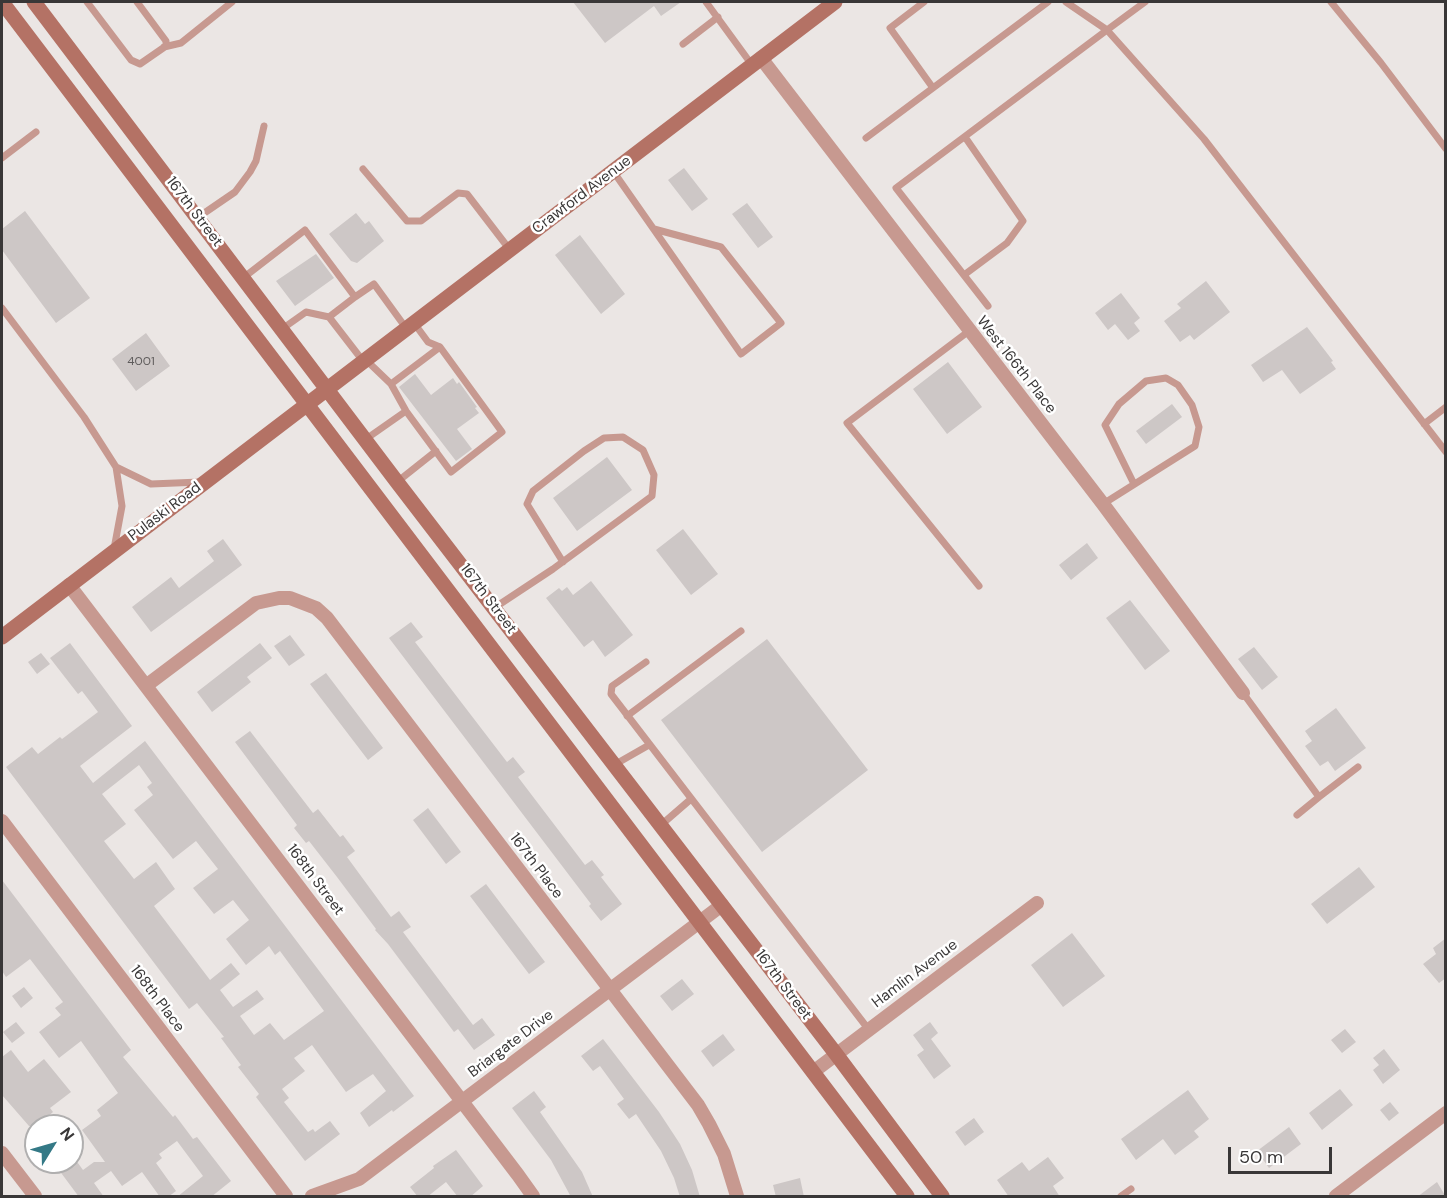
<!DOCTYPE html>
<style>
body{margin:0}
#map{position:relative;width:1447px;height:1198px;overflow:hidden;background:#ebe6e4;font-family:"DM Sans",sans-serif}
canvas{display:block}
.frame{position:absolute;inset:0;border:3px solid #393737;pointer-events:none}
.north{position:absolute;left:24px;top:1114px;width:60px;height:60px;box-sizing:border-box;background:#fff;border:2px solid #b0afaf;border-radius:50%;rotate:53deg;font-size:16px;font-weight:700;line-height:24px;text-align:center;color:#393737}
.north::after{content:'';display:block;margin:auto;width:21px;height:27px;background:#347986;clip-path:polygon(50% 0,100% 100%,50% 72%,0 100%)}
.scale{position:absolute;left:1228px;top:1147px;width:104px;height:27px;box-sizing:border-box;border:3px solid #393737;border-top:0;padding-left:8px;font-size:18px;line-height:21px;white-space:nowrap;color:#393737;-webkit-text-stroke:4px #fff;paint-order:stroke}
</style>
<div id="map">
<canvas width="1447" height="1198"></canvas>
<div class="frame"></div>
<div class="north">N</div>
<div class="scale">50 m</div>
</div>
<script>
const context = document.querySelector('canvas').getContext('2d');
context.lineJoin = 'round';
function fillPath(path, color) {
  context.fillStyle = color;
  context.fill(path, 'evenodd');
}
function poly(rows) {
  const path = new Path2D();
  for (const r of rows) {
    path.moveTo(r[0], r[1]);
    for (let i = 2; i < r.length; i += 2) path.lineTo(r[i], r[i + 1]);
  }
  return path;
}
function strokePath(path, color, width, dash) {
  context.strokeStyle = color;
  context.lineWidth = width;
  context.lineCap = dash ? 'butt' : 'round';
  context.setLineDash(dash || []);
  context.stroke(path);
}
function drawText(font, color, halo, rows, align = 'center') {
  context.font = font + ' "DM Sans",sans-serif';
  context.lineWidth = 5;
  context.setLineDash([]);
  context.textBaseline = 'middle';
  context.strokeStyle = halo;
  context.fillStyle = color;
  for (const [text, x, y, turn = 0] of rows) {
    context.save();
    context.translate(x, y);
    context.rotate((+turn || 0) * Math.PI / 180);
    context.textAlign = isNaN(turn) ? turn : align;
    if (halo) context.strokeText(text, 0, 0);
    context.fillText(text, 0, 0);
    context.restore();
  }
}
const building = poly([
 [573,2,681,2,661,16,654,6,605,43],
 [684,168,708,199,692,211,668,180],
 [747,203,773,237,758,248,732,214],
 [25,211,90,298,56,323,2,250,2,229],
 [356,213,365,224,369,221,384,241,357,263,351,261,329,234],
 [580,235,625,294,601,314,555,255],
 [316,254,334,278,295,306,276,281],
 [1206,281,1230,312,1194,340,1190,335,1180,342,1164,321,1181,308,1177,304],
 [1121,293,1140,318,1134,323,1140,331,1128,340,1115,324,1108,330,1095,313],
 [1307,327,1333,361,1331,362,1336,369,1300,394,1282,370,1263,382,1251,365],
 [146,333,170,366,136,391,112,359],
 [948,362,982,407,947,434,913,389],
 [415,374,431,395,453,378,457,384,459,382,477,407,475,408,479,413,457,429,472,449,456,461,399,387],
 [1172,404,1182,417,1146,444,1136,431],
 [607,457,632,490,577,531,553,498],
 [683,529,718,574,691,595,656,550],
 [223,539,242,565,151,632,132,607,171,577,179,588,214,561,207,551],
 [1087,543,1098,558,1071,580,1059,565],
 [591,581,633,635,605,657,593,640,584,647,546,598,559,588,562,591,567,587,573,595],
 [1130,600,1170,651,1145,670,1106,618],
 [411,622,423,637,415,642,507,762,513,757,525,772,518,777,585,865,592,860,604,875,601,877,622,904,601,921,589,906,591,904,389,638],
 [290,635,305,655,289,666,274,646],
 [767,639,868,770,762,852,661,720],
 [70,643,132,726,80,766,93,783,145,741,414,1096,393,1112,392,1110,369,1127,360,1113,386,1091,373,1074,346,1092,312,1045,294,1058,305,1071,282,1089,289,1098,284,1102,308,1132,313,1129,315,1132,330,1121,340,1134,305,1161,256,1097,259,1094,238,1067,241,1065,221,1038,224,1037,197,1003,189,1009,6,767,32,747,38,754,60,737,62,739,98,712,82,691,78,694,50,658],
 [139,765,152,783,147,787,153,795,134,810,173,859,196,841,218,869,193,888,214,914,233,900,249,920,226,939,246,965,269,946,275,955,280,951,324,1011,284,1040,270,1023,254,1035,240,1016,264,999,257,990,233,1007,220,990,240,974,231,963,210,980,154,906,175,889,156,862,134,879,104,841,126,824,102,794],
 [260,643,272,658,247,677,251,682,212,712,197,692],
 [1254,647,1278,677,1262,690,1238,659],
 [41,653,50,664,37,674,28,662],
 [326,673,383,748,368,760,310,684],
 [1336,708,1366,748,1335,771,1328,761,1320,766,1305,746,1312,741,1305,731],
 [250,731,313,813,318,809,340,837,343,835,355,851,347,857,391,917,399,911,411,927,403,932,473,1025,482,1018,495,1035,474,1050,458,1029,454,1032,388,944,375,930,376,929,337,877,309,841,306,843,294,828,297,825,235,742],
 [428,808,461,852,446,864,413,820],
 [1359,867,1375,887,1327,924,1311,904],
 [2,880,131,1050,123,1057,173,1117,175,1115,193,1139,197,1137,231,1181,211,1197,177,1197,203,1176,177,1141,159,1154,162,1158,156,1163,176,1191,168,1197,160,1197,142,1172,122,1186,111,1171,94,1183,104,1197,79,1197,53,1162,72,1162,75,1159,83,1170,94,1162,105,1162,82,1130,101,1116,97,1110,118,1093,81,1041,59,1058,39,1032,61,1015,55,1008,63,1002,30,959,6,977,2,971],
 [486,884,545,962,529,974,470,896],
 [1072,933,1105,976,1063,1007,1031,965],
 [1446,938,1446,978,1439,983,1423,964,1436,954,1433,948],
 [682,979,694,994,672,1011,660,996],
 [24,987,33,998,21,1008,12,996],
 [16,1022,25,1033,12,1043,3,1032],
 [930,1022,938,1033,931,1039,951,1066,934,1079,917,1055,924,1050,913,1035],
 [1345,1029,1356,1042,1342,1053,1331,1040],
 [723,1034,735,1050,713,1067,701,1051],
 [603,1039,659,1112,680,1144,692,1170,700,1197,680,1197,674,1178,661,1151,636,1114,629,1119,617,1104,624,1099,600,1066,593,1071,581,1056],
 [1384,1049,1400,1070,1383,1084,1373,1070,1379,1065,1373,1058],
 [11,1050,28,1072,44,1059,71,1092,50,1108,53,1112,45,1119,51,1126,29,1126,2,1095,2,1057],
 [1340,1089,1353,1105,1322,1130,1309,1113],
 [1188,1090,1209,1119,1194,1131,1199,1137,1175,1155,1163,1139,1136,1160,1121,1139],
 [534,1091,546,1107,540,1112,582,1172,593,1197,571,1197,551,1160,512,1108],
 [1390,1102,1399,1113,1389,1121,1380,1110],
 [974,1118,984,1132,965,1146,955,1132],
 [1289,1127,1301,1144,1269,1168,1257,1151],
 [456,1150,483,1186,470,1197,458,1197,446,1182,427,1197,418,1197,410,1187,434,1168,433,1166],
 [1048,1157,1064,1178,1053,1186,1060,1197,1009,1197,997,1180,1022,1162,1029,1171],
 [800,1178,804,1197,776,1197,773,1185],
 [1437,1182,1446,1197,1417,1197]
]);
const service = poly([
 [87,2,131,60,140,64,166,46,166,41,137,2],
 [706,2,752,65],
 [924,2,890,28,933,88],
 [1145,2,1107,30,1204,139,1446,452],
 [1331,2,1381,63,1446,149],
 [683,44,718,17],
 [164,47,181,43,232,2],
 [866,138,1048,2],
 [2,158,36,132],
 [363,169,407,221,421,221,458,193,467,194,510,250],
 [613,171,741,354,781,323,721,247,654,229],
 [197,218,235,192,250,172,256,161,264,126],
 [964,275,1007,243,1023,221,965,137],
 [243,278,305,230,355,297,374,284,406,328],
 [355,297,329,317,363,361],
 [988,306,896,188,1107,30,1066,2],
 [2,308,84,417,116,467,122,506,114,549],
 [282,329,306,312,329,317],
 [969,331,847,423,979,586],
 [366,360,391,384,406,411,451,472,502,432,440,347,428,342,414,323],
 [391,384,440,347],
 [1424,424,1446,407],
 [366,439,406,411],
 [116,467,151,484,200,482],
 [397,482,436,451],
 [1103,504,1195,446,1199,427,1192,405,1178,385,1166,378,1146,381,1119,404,1105,425,1134,484],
 [494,608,553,569,652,496,654,475,643,450,623,437,604,438,584,451,533,491,527,504,563,562],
 [646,662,612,686,611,694,869,1030],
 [1243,693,1319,797,1358,767],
 [627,716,741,631],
 [614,765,649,745],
 [1297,815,1319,797],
 [661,825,691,799],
 [1121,1196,1131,1189]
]);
const minor = poly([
 [761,58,1103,504,1243,693],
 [69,585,518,1175,533,1196],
 [147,685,256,603,279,598,290,598,316,608,327,618,698,1105,709,1124,724,1154,737,1196],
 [2,821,286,1196],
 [813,1072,1037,903],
 [2,1153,35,1196],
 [312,1196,359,1179,722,905],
 [1336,1196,1446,1113]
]);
const secondary = poly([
 [2,2,907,1196],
 [34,2,397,482,836,1054,942,1196],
 [2,637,835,2]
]);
const numberNames = [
 ["4001",141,362]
];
const streetNames = [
 ["Crawford Avenue",582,195,-37],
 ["167th Street",194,212,53],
 ["West 166th Place",1016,365,52],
 ["Pulaski Road",165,512,-37],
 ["167th Street",488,599,53],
 ["167th Place",536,866,53],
 ["168th Street",315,880,53],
 ["Hamlin Avenue",915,974,-37],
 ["167th Street",783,985,53],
 ["168th Place",157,999,53],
 ["Briargate Drive",511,1044,-37]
];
fillPath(building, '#cdc7c6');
strokePath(service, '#c79990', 7);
strokePath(minor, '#c79990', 14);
strokePath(secondary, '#b47265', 15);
drawText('12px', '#5e5b5b', null, numberNames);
drawText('15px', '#393737', '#fff', streetNames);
</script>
